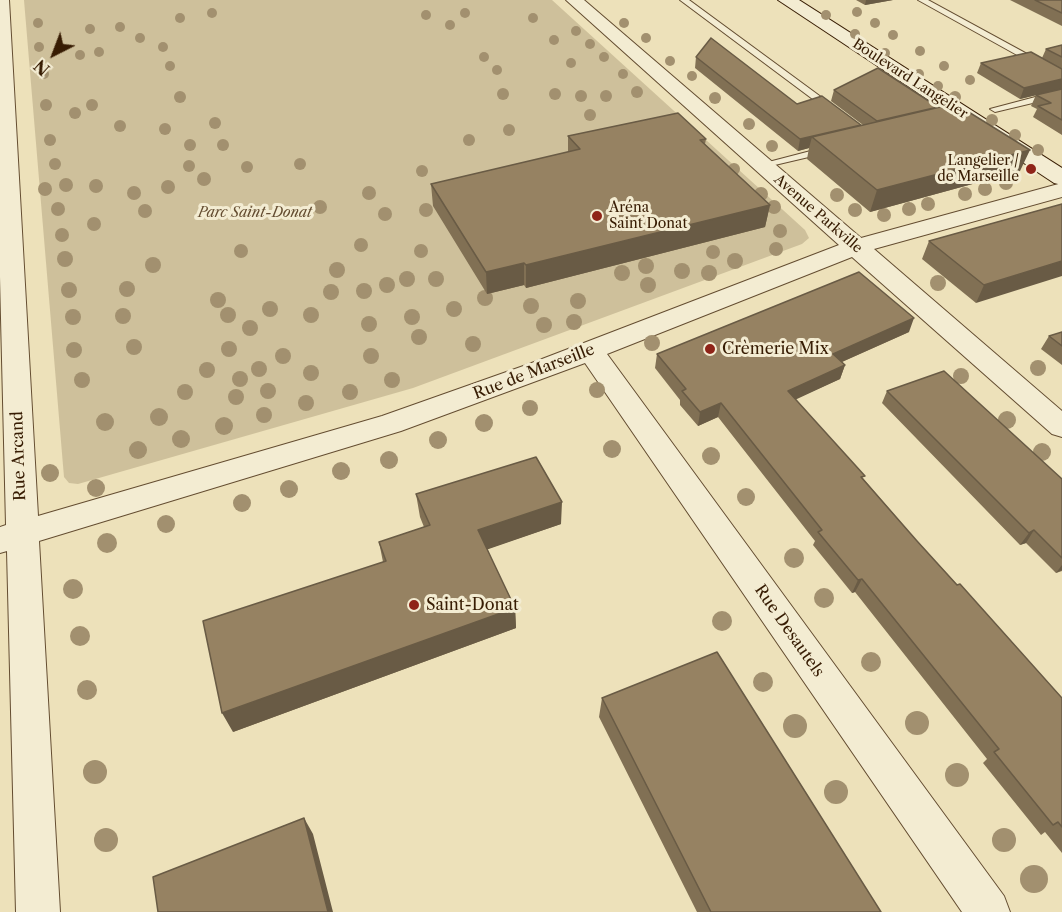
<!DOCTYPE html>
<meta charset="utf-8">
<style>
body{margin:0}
#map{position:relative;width:1062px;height:912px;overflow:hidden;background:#ede1ba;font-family:"Libre Caslon Text",serif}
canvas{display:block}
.north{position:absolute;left:24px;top:24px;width:60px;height:60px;-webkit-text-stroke:4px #f3ecd2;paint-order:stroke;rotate:222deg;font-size:16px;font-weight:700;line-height:24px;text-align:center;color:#371c03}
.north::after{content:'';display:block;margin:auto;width:21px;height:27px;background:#371c03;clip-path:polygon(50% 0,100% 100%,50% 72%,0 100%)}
</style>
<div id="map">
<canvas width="1062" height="912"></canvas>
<div class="north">N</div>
</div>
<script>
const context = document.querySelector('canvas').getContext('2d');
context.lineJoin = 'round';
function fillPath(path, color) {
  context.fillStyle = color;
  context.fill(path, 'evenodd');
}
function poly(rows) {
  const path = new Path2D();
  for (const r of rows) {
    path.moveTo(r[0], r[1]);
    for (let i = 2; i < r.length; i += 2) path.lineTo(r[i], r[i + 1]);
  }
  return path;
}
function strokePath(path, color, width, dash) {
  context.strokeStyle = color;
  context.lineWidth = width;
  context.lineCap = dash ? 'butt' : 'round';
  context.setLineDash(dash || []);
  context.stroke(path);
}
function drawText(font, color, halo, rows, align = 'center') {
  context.font = font + ' "Libre Caslon Text",serif';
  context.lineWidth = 6;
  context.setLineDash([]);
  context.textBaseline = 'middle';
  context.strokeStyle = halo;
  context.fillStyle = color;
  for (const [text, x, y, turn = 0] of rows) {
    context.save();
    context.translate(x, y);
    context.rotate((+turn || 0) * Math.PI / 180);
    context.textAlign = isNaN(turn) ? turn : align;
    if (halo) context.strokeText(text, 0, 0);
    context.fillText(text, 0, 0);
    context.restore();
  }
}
const green = poly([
 [24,0,552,0,805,230,809,238,802,244,413,388,78,484,69,483,64,477]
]);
const service = poly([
 [680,0,689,0,836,108,836,112,830,112,680,0],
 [918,0,928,0,1062,73,1062,80,918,0],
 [1062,90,1062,96,995,112,990,109,1062,90],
 [826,147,831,150,830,152,762,168,757,165,826,147]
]);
const minor = poly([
 [0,0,9,0,38,516,382,416,529,364,839,245,566,0,584,0,861,238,1062,183,1062,197,874,249,1062,411,1062,437,1052,434,852,257,607,354,1004,896,1010,912,962,912,585,363,401,431,39,541,60,912,16,912,7,551,0,553,0,527,6,525,0,277,0,0]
]);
const secondary = poly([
 [778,0,799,0,1062,168,1062,185,1054,183,778,0]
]);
const trees = [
 [857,12,5],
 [212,13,5],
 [465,13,5],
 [426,15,5],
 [826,15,5],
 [180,18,5],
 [533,18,5],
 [38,23,5],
 [624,23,5],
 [875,23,5],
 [450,25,5],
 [120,27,5],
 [90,29,5],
 [576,31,5],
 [855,34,5],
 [893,35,5],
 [140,38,5],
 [646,38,5],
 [554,40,5],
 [590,44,5],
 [39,47,5],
 [163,47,5],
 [920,51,5],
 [99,52,5],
 [885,53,5],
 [80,55,5],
 [484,57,5],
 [604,57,5],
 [670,61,5],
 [571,63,5],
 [170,66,5],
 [944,66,5],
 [497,70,5],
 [44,74,5],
 [623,74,5],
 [919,74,5],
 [692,76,5],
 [970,80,5],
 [938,86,5],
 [637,92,6],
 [503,94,6],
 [555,94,6],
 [581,96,6],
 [606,96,6],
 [180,97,6],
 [955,97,6],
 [715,98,6],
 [46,105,6],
 [92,105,6],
 [75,113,6],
 [590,115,6],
 [992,120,6],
 [215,123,6],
 [749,124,6],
 [120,126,6],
 [165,129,6],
 [509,130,6],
 [1015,135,6],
 [50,140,6],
 [469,140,6],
 [190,145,6],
 [223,145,6],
 [772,146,6],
 [1038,150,6],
 [55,164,6],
 [300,164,6],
 [189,166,6],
 [247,167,6],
 [734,169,6],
 [422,171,6],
 [204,179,7],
 [1006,183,7],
 [66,185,7],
 [96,186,7],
 [168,187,7],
 [45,189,7],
 [985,189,7],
 [134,193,7],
 [369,193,7],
 [761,194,7],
 [965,194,7],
 [837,195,7],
 [928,204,7],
 [320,207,7],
 [774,207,7],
 [58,209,7],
 [909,209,7],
 [426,210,7],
 [855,210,7],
 [145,211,7],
 [385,214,7],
 [884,215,7],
 [94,224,7],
 [780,231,7],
 [62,235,7],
 [361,245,7],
 [776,249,7],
 [241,251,7],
 [421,251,7],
 [713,252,7],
 [65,259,8],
 [735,261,8],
 [153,265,8],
 [646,266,8],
 [337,270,8],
 [682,271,8],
 [622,273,8],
 [709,273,8],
 [407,279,8],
 [436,279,8],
 [938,283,8],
 [387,285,8],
 [648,285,8],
 [127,289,8],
 [69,290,8],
 [364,291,8],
 [331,292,8],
 [485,298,8],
 [218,300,8],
 [578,301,8],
 [531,306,8],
 [270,309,8],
 [454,309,8],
 [228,315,8],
 [311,315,8],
 [123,316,8],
 [73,317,8],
 [412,317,8],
 [574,322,8],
 [369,324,8],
 [544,325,8],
 [250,328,8],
 [419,337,8],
 [652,343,8],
 [473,344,8],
 [134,347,8],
 [229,349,8],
 [74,350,8],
 [283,356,8],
 [371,356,8],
 [1038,368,8],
 [259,369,8],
 [207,370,8],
 [311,373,8],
 [961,376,8],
 [240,379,8],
 [82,380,8],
 [392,380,8],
 [597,390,8],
 [268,391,8],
 [185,392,8],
 [350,392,8],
 [236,397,8],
 [306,403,8],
 [530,408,8],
 [264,415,8],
 [159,417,9],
 [1007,420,9],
 [105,422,9],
 [484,423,9],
 [224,426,9],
 [181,439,9],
 [438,440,9],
 [612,449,9],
 [138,450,9],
 [1042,452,9],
 [711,456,9],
 [389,460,9],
 [341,471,9],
 [50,473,9],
 [96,488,9],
 [289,489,9],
 [746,497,9],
 [242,503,9],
 [166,524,9],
 [107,543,10],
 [794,558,10],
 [73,589,10],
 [824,598,10],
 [722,621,10],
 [80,636,10],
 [871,662,10],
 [763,682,10],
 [87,690,10],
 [917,723,12],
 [795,726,12],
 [95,772,12],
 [957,775,12],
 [836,792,12],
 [106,840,12],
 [1004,840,12],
 [1034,879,14]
];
const wall = poly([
 [856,0,893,0,865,5],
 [1010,0,1062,0,1062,26],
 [1062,45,1062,135,1033,117,1037,109,1031,106,1036,95,1020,99,977,73,981,63,1042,58,1046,49],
 [696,57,797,104,861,125,863,125,831,101,834,90,938,108,1020,171,870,212,807,159,809,148,798,151,695,68],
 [568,136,706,139,705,144,770,205,765,227,526,288,524,285,487,294,433,206,431,184,568,152],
 [1062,204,976,303,922,259,929,241],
 [909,332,842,362,845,365,840,379,795,399,917,541,1062,698,1062,853,1045,832,1041,835,983,763,987,759,855,592,852,593,813,545,815,541,718,417,698,426,680,405,680,400,655,368,657,354],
 [1062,332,1062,365,1041,349,1049,336],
 [887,391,1062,479,1062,571,1056,573,1026,543,1020,545,882,403],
 [416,494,561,524,487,549,515,608,516,628,233,732,383,562,379,542,424,527,420,517],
 [602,698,881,912,697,912,599,717]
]);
const shadedWall = poly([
 [866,0,893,0,865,5],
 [1062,79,1062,89,1020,99,1024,88],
 [861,125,812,137,809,148,798,151,800,139],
 [1030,150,1020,171,870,212,877,190],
 [770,205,765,227,526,288,526,265],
 [1062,261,1062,276,976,303,984,285],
 [524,263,524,285,487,294,486,272],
 [914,318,909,332,828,368,833,354],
 [845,365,840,379,784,405,788,391],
 [721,403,718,417,698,426,700,412],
 [562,502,561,524,480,552,478,530],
 [1034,530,1026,543,1020,545,1029,533],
 [1062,565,1062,570,1056,573],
 [862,579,855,592,852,593,858,580],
 [515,608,516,628,233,732,222,713],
 [304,818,313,834,333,912,328,912]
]);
const building = poly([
 [1035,0,1062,0,1062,13,1035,0],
 [711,38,797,104,822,96,861,125,800,139,696,57,711,38],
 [1062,45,1062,57,1046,49,1062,45],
 [1031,52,1062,69,1062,79,1024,88,981,63,1031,52],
 [878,68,938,107,877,121,834,90,878,68],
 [1062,89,1062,120,1038,106,1051,103,1036,95,1062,89],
 [953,104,964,111,967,111,1030,150,877,190,812,137,953,104],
 [678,113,706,139,700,140,770,205,526,265,524,263,486,272,431,184,580,149,568,136,678,113],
 [1062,204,1062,261,984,285,929,241,1062,204],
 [859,272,914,318,833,354,845,365,788,391,865,476,861,477,917,541,957,585,960,584,1062,698,1062,827,1058,822,1053,825,994,752,999,749,862,579,858,580,818,532,822,530,721,403,700,412,682,391,686,389,657,354,859,272],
 [1062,332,1062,346,1049,336,1062,332],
 [944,371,1062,479,1062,558,1034,530,1029,533,887,391,944,371],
 [536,457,562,502,478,530,515,608,222,713,203,621,386,561,379,542,430,525,416,494,536,457],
 [717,652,881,912,711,912,602,698,717,652],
 [304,818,328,912,158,912,153,877,304,818]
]);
const markers = [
 [1031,169,6,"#8f2418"],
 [597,216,6,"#8f2418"],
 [710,349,6,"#8f2418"],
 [414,605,6,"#8f2418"]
];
const farStreetnames = [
 ["Boulevard Langelier",910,79,33],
 ["Avenue Parkville",818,214,41]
];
const farPoinames = [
 ["Langelier /",1019,161],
 ["de Marseille",1019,177],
 ["Aréna",609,208,"left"],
 ["Saint Donat",609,224,"left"]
];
const farParknames = [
 ["Parc Saint-Donat",255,213]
];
const poiNames = [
 ["Crèmerie Mix",722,349],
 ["Saint-Donat",426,605]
];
const streetNames = [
 ["Rue de Marseille",534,372,-21],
 ["Rue Arcand",19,456,-92],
 ["Rue Desautels",789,631,55]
];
fillPath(green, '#cec09b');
strokePath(service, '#644d31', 2);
strokePath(minor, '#644d31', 2);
strokePath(secondary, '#371c03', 2);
fillPath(service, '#f3ecd2');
fillPath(minor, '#f3ecd2');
fillPath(secondary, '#f3ecd2');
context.fillStyle = '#a2906f';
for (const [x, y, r] of trees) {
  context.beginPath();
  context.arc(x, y, r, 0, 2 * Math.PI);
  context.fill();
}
fillPath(wall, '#817054');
fillPath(shadedWall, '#695b45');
fillPath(building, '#968262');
strokePath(building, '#695b45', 1.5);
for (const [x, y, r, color] of markers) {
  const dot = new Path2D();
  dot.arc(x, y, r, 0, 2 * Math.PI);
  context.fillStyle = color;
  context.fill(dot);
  strokePath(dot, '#f3ecd2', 2);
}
drawText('14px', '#371c03', '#f3ecd2', farStreetnames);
drawText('14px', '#371c03', '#f3ecd2', farPoinames, 'right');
drawText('italic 14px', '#644d31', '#f3ecd2', farParknames);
drawText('16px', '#371c03', '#f3ecd2', poiNames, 'left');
drawText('16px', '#371c03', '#f3ecd2', streetNames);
</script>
